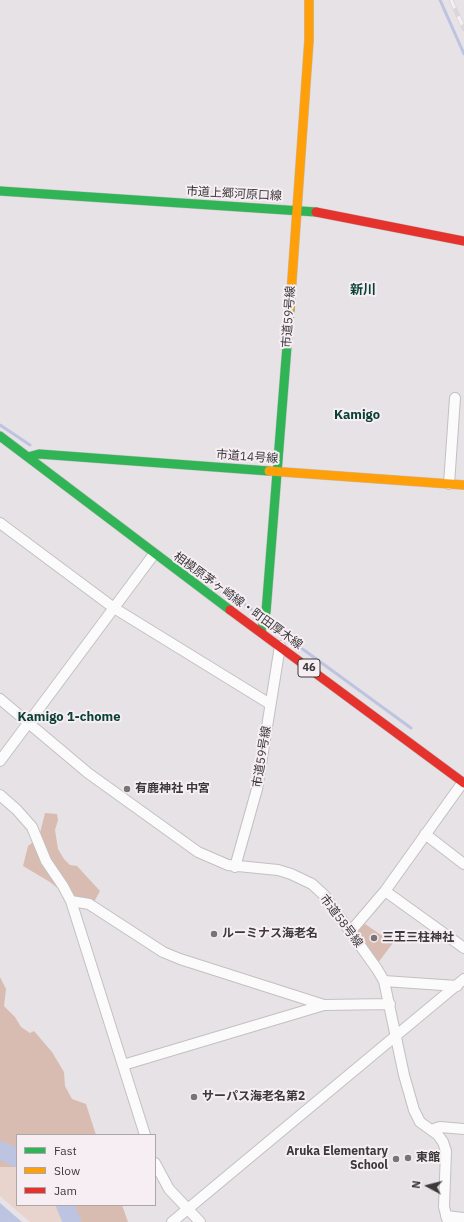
<!DOCTYPE html>
<meta charset="utf-8">
<style>
body{margin:0}
#map{position:relative;width:464px;height:1222px;overflow:hidden;background:#e7e2e5;font-family:"IBM Plex Sans",sans-serif}
canvas{display:block}
.legend{position:absolute;left:16px;top:1134px;width:140px;height:72px;box-sizing:border-box;background:#f6eef3;border:1px solid #aca6a9;margin:0;padding:5px 7px;list-style:none;font-size:12px;color:#3c393b}
.legend li{display:flex;align-items:center;gap:8px;height:20px}
.legend b{width:20px;border:1px solid #aca6a9}
.north{position:absolute;left:408px;top:1166px;width:40px;height:40px;-webkit-text-stroke:3px #f6eef3;paint-order:stroke;rotate:277deg;font-size:11px;font-weight:700;line-height:16px;text-align:center;color:#3c393b}
.north::after{content:'';display:block;margin:auto;width:14px;height:18px;background:#3c393b;clip-path:polygon(50% 0,100% 100%,50% 72%,0 100%)}
</style>
<div id="map">
<canvas width="464" height="1222"></canvas>
<ul class="legend">
<li><b style="height:5px;background:#30b455"></b>Fast</li>
<li><b style="height:5px;background:#ff9f0a"></b>Slow</li>
<li><b style="height:5px;background:#e5322d"></b>Jam</li>
</ul>
<div class="north">N</div>
</div>
<script>
const context = document.querySelector('canvas').getContext('2d');
context.lineJoin = 'round';
function fillPath(path, color) {
  context.fillStyle = color;
  context.fill(path, 'evenodd');
}
function poly(rows) {
  const path = new Path2D();
  for (const r of rows) {
    path.moveTo(r[0], r[1]);
    for (let i = 2; i < r.length; i += 2) path.lineTo(r[i], r[i + 1]);
  }
  return path;
}
function strokePath(path, color, width, dash) {
  context.strokeStyle = color;
  context.lineWidth = width;
  context.lineCap = dash ? 'butt' : 'round';
  context.setLineDash(dash || []);
  context.stroke(path);
}
function drawText(font, color, halo, rows, align = 'center') {
  context.font = font + ' "IBM Plex Sans","Noto Sans JP",sans-serif';
  context.lineWidth = 4;
  context.setLineDash([]);
  context.textBaseline = 'middle';
  context.strokeStyle = halo;
  context.fillStyle = color;
  for (const [text, x, y, turn = 0] of rows) {
    context.save();
    context.translate(x, y);
    context.rotate((+turn || 0) * Math.PI / 180);
    context.textAlign = isNaN(turn) ? turn : align;
    if (halo) context.strokeText(text, 0, 0);
    context.fillText(text, 0, 0);
    context.restore();
  }
}
const green = poly([
 [0,1004,17,1135,17,1205,115,1205,122,1222,30,1222,0,1196]
]);
const forest = poly([
 [45,813,57,814,58,820,55,830,58,849,64,859,70,865,77,866,100,891,94,902,81,907,50,882,23,866,28,846,39,837],
 [365,924,393,943,377,964,356,933,359,928],
 [0,977,6,989,4,1006,15,1017,21,1027,30,1033,34,1031,52,1052,64,1072,65,1086,72,1099,86,1104,96,1135,17,1135,17,1167,0,1167],
 [62,1205,122,1205,128,1222,71,1222,68,1221,64,1214]
]);
const water = poly([
 [0,1203,22,1222,0,1222]
]);
const stream = poly([
 [440,0,464,54],
 [0,425,30,445],
 [185,560,252,610],
 [282,634,411,728]
]);
const river = poly([
 [0,1150,17,1158],
 [65,1205,72,1222]
]);
const street = poly([
 [449,484,455,398],
 [0,523,114,608,270,704],
 [0,699,88,773,198,852,228,865,278,870,291,874,312,884,324,895,377,969,384,981,404,1075,414,1110,420,1122,438,1135,443,1142,446,1151,444,1207,448,1222],
 [0,761,154,554],
 [0,795,17,810,32,827,46,861,63,886,71,901,145,1135],
 [425,834,464,864],
 [235,867,257,789,280,646],
 [385,891,464,948],
 [71,901,89,904,163,952,180,959,324,1005],
 [350,932,385,891,463,782],
 [384,981,457,986],
 [123,1065,324,1005,390,1004],
 [431,1130,440,1127,464,1129],
 [155,1163,169,1189,200,1222],
 [446,1216,464,1218],
 [172,1222,464,979]
]);
const fast = poly([
 [0,191,316,212],
 [0,436,230,610],
 [28,457,39,454,269,471],
 [261,632,266,612,290,308]
]);
const slow = poly([
 [290,308,309,40,309,0],
 [269,471,464,485]
]);
const jam = poly([
 [316,212,464,241],
 [230,610,464,783]
]);
const rail = poly([
 [451,0,464,29]
]);
const markers = [
 [127,789,4,"#787476"],
 [214,934,4,"#787476"],
 [374,938,4,"#787476"],
 [194,1097,4,"#787476"],
 [408,1158,4,"#787476"],
 [396,1159,4,"#787476"]
];
const shields = [
 [309,668,22]
];
const shieldNames = [
 ["46",309,668]
];
const streetNames = [
 ["市道上郷河原口線",234,194,3],
 ["市道59号線",289,317,-86],
 ["市道14号線",247,457,4],
 ["相模原茅ヶ崎線・町田厚木線",238,601,36],
 ["市道59号線",262,757,-81],
 ["市道58号線",341,921,53]
];
const poiNames = [
 ["有鹿神社 中宮",135,789],
 ["ルーミナス海老名",222,934],
 ["三王三柱神社",382,938],
 ["サーパス海老名第2",202,1097],
 ["Aruka Elementary",388,1152,"right"],
 ["School",388,1166,"right"],
 ["東館",416,1158]
];
const neighbourhoodNames = [
 ["新川",363,290],
 ["Kamigo",357,415],
 ["Kamigo 1-chome",69,717]
];
fillPath(green, '#e8d4cd');
fillPath(forest, '#d8bcb2');
fillPath(water, '#bdc4e2');
strokePath(stream, '#bdc4e2', 3);
strokePath(river, '#bdc4e2', 18);
strokePath(street, '#c3c0c2', 12);
strokePath(fast, '#c3c0c2', 10);
strokePath(slow, '#c3c0c2', 10);
strokePath(jam, '#c3c0c2', 10);
strokePath(street, '#fbfbfb', 10);
strokePath(fast, '#30b455', 9);
strokePath(slow, '#ff9f0a', 9);
strokePath(jam, '#e5322d', 9);
strokePath(rail, '#d9d7d8', 4.5);
strokePath(rail, '#f6eef3', 3, [9]);
for (const [x, y, r, color] of markers) {
  const dot = new Path2D();
  dot.arc(x, y, r, 0, 2 * Math.PI);
  context.fillStyle = color;
  context.fill(dot);
  strokePath(dot, '#f6eef3', 1.5);
}
for (const [x, y, w] of shields) {
  const box = new Path2D();
  box.roundRect(x - w / 2, y - 9, w, 18, 3);
  context.fillStyle = '#f6eef3';
  context.fill(box);
  strokePath(box, '#3c393b', 1);
}
drawText('bold 11px', '#3c393b', null, shieldNames);
drawText('12px', '#3c393b', '#f6eef3', streetNames);
drawText('bold 12px', '#3c393b', '#f6eef3', poiNames, 'left');
drawText('bold 13px', '#094235', '#f6eef3', neighbourhoodNames);
</script>
